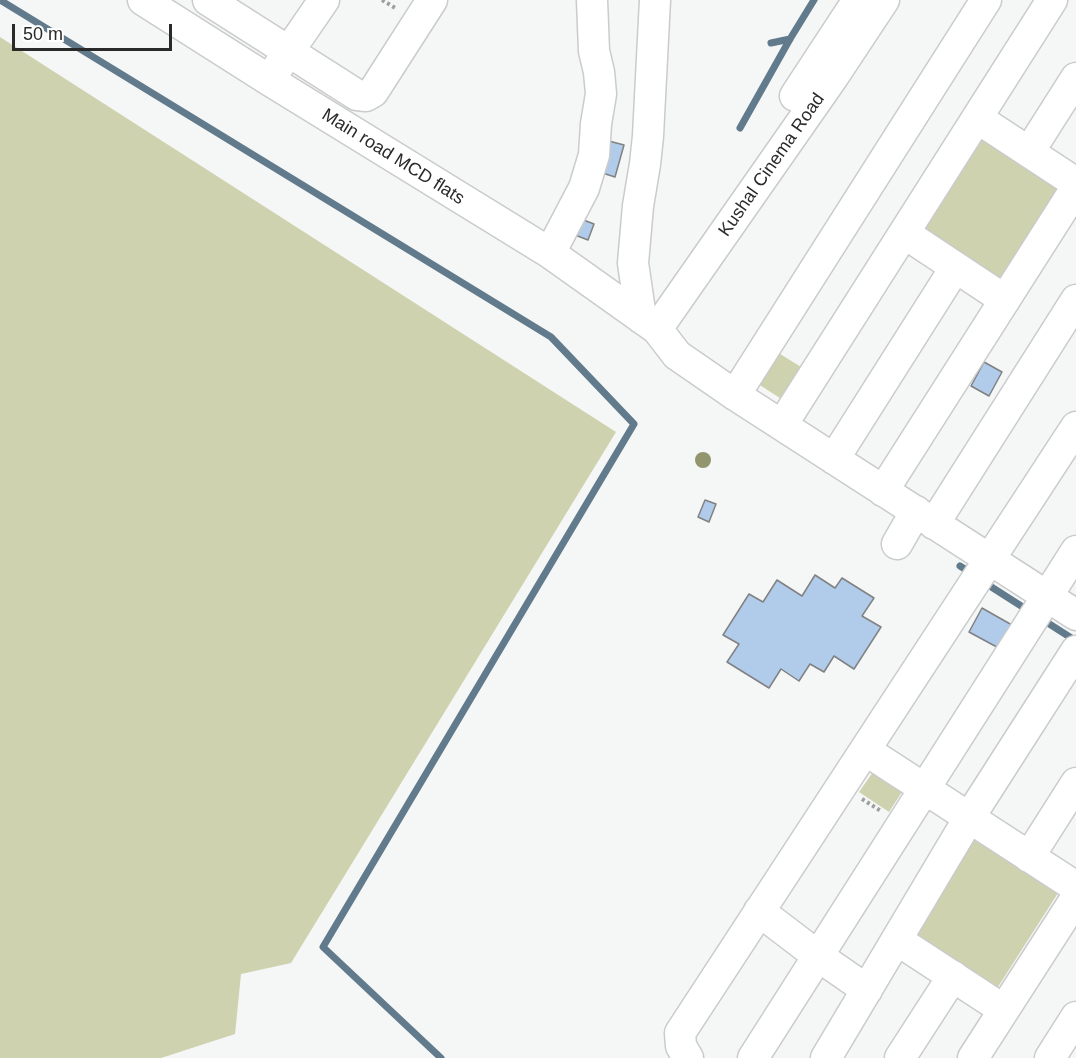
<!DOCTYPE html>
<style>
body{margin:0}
#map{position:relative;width:1076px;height:1058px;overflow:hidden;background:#f5f6f6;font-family:Arial,sans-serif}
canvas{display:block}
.scale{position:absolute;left:12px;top:24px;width:160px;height:27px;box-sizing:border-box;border:3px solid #2a2a2b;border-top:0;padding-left:8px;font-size:18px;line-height:21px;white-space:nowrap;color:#2a2a2b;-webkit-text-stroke:4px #fff;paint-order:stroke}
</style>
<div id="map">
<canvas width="1076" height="1058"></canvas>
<div class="scale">50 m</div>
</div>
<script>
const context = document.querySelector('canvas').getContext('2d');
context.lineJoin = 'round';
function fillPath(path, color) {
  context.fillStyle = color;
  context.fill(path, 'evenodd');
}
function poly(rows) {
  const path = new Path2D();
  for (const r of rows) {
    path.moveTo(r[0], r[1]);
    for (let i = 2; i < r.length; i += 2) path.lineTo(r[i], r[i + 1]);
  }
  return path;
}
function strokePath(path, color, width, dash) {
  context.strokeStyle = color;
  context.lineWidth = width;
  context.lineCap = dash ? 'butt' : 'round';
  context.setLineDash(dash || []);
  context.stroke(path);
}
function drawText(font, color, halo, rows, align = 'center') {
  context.font = font + ' Arial,sans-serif';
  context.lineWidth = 6;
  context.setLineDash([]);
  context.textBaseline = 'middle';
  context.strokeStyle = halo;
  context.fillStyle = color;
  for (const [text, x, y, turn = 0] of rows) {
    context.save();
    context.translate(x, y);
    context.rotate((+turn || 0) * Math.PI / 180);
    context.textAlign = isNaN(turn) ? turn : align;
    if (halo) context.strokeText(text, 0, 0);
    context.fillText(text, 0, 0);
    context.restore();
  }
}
const green = poly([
 [0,37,616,432,291,963,241,974,235,1034,161,1058,0,1058],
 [976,134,1060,188,999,285,914,232],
 [772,349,806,370,786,402,752,380],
 [878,765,907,784,889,812,859,792],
 [973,839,1058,893,996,990,912,936]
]);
const stream = poly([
 [0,0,551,337,634,424,323,947,441,1058],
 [771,43,790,39],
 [740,128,790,39,814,0],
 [960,566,971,573],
 [982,581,1029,611],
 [1040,618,1076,641]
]);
const building = poly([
 [605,140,624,145,615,177,596,171,605,140],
 [581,219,594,224,588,240,575,235,581,219],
 [984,362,1002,372,989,396,971,386,984,362],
 [705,500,716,504,709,522,698,517,705,500],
 [815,575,835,588,842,578,874,598,862,616,881,627,854,669,834,656,824,672,810,664,799,681,781,669,769,688,727,662,739,644,723,635,749,594,763,602,777,580,802,596,815,575],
 [982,608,1019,629,1006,652,969,632,982,608]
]);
const path = poly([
 [382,0,397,9],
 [862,799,881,811]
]);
const minor = poly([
 [143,0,269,80,550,253,657,329,677,355,735,395,1076,615],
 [208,0,357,95,366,96,373,92,432,0],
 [278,67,324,0],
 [795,96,858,0],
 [977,118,1076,183],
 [1029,152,1076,78],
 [904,233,1005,300],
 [550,253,584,188,594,155,596,124,601,94,599,72,594,51,592,0],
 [641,318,633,263,638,206,645,164,648,136,655,0],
 [657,329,833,77,884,0],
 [735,395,986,0],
 [782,425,1052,0],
 [834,459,955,268],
 [883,491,1076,188],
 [934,524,1076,300],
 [897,544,916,511],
 [865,750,1076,887],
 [1029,857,1076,783],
 [759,911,818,956,867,990],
 [897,940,1004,1010],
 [688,1058,681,1046,680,1033,1076,427],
 [753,1058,1076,551],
 [826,1058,969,818,1076,651],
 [900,1058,953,976],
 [973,1058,1076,898],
 [1050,1058,1076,1017]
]);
const trees = [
 [703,460]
];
const streetNames = [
 ["Main road MCD flats",393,157,32],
 ["Kushal Cinema Road",772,165,-55]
];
fillPath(green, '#cfd2ae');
strokePath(stream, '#627b8c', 7);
fillPath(building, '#b1cbea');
strokePath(building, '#808182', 1.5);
strokePath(minor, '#cacbcc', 33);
strokePath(path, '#9d9e9e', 4, [3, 3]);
strokePath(minor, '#fff', 30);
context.fillStyle = '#93956f';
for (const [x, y] of trees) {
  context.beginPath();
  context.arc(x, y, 8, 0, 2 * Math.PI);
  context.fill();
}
drawText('18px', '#2a2a2b', '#fff', streetNames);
</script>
